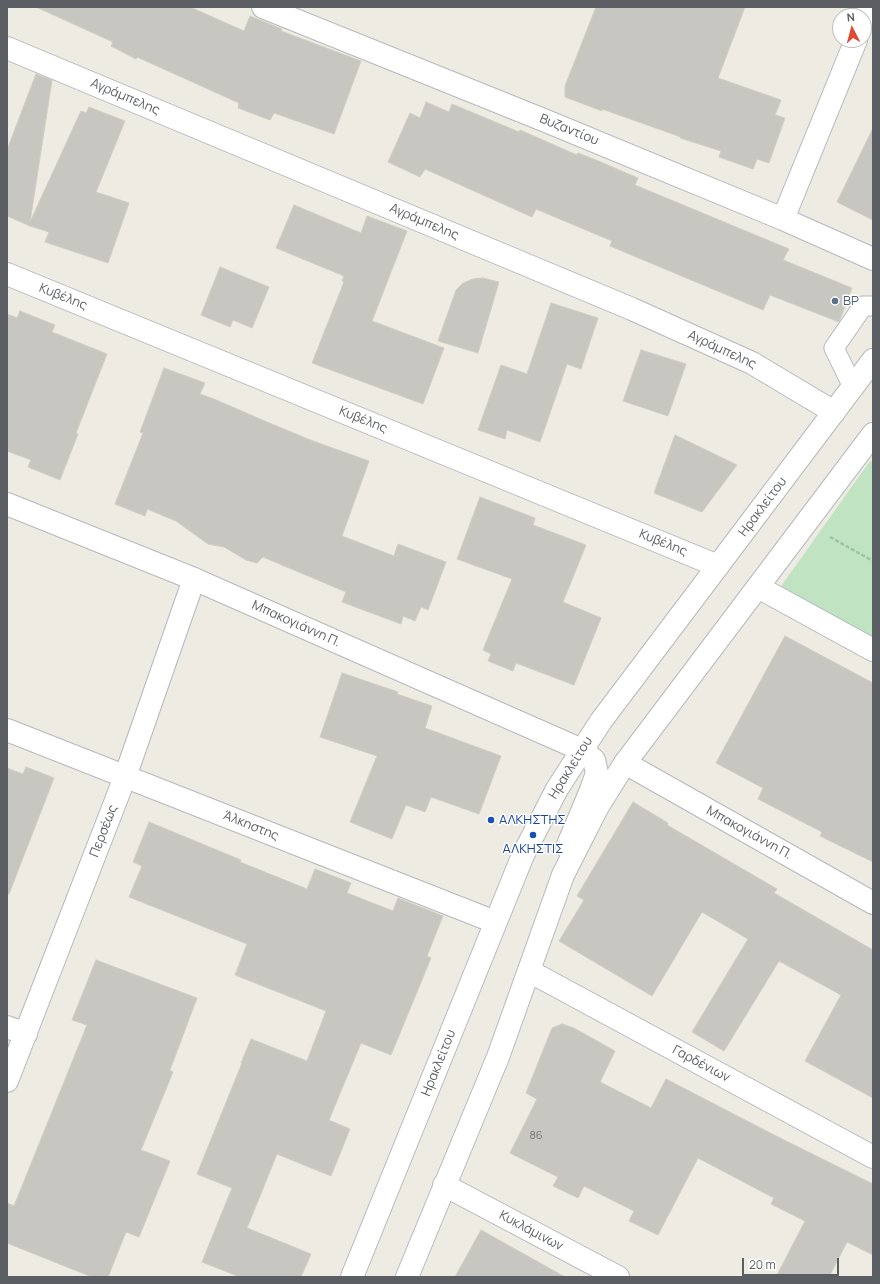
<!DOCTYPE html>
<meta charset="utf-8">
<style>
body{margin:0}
#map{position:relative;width:880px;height:1284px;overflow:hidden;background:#edebe2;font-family:Manrope,sans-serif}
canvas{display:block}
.frame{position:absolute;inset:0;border:8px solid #5b5e62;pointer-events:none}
.north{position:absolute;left:832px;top:8px;width:40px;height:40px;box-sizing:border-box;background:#fff;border:1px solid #bdbfc0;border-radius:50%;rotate:354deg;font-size:11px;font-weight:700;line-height:16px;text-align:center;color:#5b5e62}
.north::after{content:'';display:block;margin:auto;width:14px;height:18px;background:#df4a36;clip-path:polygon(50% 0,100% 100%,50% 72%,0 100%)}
.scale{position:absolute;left:742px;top:1258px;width:97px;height:18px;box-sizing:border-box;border:2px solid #5b5e62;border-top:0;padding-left:5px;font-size:12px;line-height:14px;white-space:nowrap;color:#5b5e62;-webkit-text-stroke:3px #fff;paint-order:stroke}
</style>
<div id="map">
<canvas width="880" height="1284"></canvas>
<div class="frame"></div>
<div class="north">N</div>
<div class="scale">20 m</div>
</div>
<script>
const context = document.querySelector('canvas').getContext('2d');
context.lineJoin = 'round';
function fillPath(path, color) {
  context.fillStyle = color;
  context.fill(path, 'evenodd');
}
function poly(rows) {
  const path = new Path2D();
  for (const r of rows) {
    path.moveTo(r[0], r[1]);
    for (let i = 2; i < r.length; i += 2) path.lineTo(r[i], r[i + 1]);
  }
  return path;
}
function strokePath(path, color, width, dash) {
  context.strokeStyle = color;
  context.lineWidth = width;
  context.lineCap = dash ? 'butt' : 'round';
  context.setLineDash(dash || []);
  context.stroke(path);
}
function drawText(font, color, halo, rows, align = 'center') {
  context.font = font + ' Manrope,sans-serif';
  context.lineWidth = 3;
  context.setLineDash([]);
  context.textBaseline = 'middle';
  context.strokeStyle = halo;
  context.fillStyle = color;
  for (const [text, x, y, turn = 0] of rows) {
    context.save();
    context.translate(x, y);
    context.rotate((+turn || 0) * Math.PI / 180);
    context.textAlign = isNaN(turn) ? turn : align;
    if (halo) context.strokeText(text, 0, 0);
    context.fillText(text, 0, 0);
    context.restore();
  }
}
const green = poly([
 [870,461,873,463,873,643,777,592]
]);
const building = poly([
 [36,7,190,7,244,31,250,16,282,29,281,31,361,61,334,134,274,113,270,120,238,108,239,103,137,57,136,59,111,46,113,42,36,7],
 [596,7,745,7,718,78,781,100,775,115,785,118,769,163,757,159,753,169,719,157,721,151,680,138,681,137,602,109,602,111,565,97,565,86,596,7],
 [36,74,52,80,30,222,81,111,86,113,89,107,125,121,96,192,129,203,108,263,45,242,49,232,30,226,7,216,7,150,36,74],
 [426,102,449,112,452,104,519,132,520,130,577,155,578,153,596,160,638,178,635,185,789,249,783,260,852,288,839,322,770,295,763,310,610,246,612,241,536,209,532,217,425,169,420,177,388,162,410,113,420,118,426,102],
 [873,128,873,220,837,202,873,128],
 [294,205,361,233,367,216,407,231,372,321,444,348,423,404,312,363,344,282,342,281,344,276,276,248,294,205],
 [220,267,269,287,252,328,233,320,230,327,201,315,220,267],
 [483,278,499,282,478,353,438,341,456,290,463,283,473,279,483,278],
 [551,303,598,318,581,369,567,364,540,442,507,430,505,439,478,430,501,365,527,374,551,303],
 [20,311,55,325,52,332,107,354,76,433,78,434,60,480,28,467,31,460,7,451,7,314,17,318,20,311],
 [641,350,686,364,668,416,623,401,641,350],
 [164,368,205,383,200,394,214,399,267,422,313,441,369,461,342,536,394,556,398,544,446,562,428,610,421,607,415,621,403,616,401,624,342,602,346,592,263,557,257,563,246,560,224,547,208,544,176,521,147,509,145,516,115,504,143,433,140,432,164,368],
 [675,435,737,465,702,512,654,493,675,435],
 [480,497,535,518,533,525,586,545,563,602,601,618,574,685,516,663,513,671,488,661,491,654,483,650,512,579,457,559,480,497],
 [785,636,873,683,873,862,820,836,822,832,758,799,763,788,716,763,785,636],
 [342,673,398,692,397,694,432,706,425,728,501,756,479,814,431,797,425,812,406,805,392,839,350,822,377,756,320,737,342,673],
 [26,767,54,778,9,894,7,894,7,768,23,774,26,767],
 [633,802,668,823,667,825,777,889,774,893,873,950,873,1098,805,1061,841,995,779,961,724,1051,692,1032,748,939,702,912,652,996,559,941,584,900,577,896,633,802],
 [149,822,241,860,240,862,307,889,315,869,351,883,347,893,393,911,398,898,443,916,427,956,431,958,391,1055,361,1043,329,1120,350,1129,331,1176,277,1154,247,1228,311,1254,301,1277,240,1277,202,1262,232,1188,197,1174,242,1063,241,1063,251,1039,307,1061,326,1011,235,975,247,944,129,897,142,866,133,862,149,822],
 [96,960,197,998,170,1070,173,1072,141,1150,170,1161,139,1237,126,1232,108,1277,92,1277,7,1243,7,1203,14,1206,87,1025,72,1020,96,960],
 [562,1024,574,1028,615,1051,600,1082,651,1108,666,1079,782,1139,873,1184,873,1255,847,1242,829,1277,776,1277,805,1221,771,1204,774,1198,698,1158,658,1235,629,1221,634,1211,584,1186,578,1198,553,1186,558,1177,510,1153,537,1099,526,1093,552,1028,562,1024],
 [481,1230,565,1277,455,1277,481,1230]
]);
const path = poly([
 [830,537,873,561]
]);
const service = poly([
 [853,387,834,348,863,306,873,306]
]);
const minor = poly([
 [263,7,546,121,783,219,873,259],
 [864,20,869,7],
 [7,48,632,309,752,363,834,412],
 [783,219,856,40],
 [7,274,718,566],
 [758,587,873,650],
 [7,730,495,922],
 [625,763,873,903],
 [529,971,873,1157],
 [7,1027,26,1034],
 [7,1081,125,777,194,579],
 [444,1185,618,1277]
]);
const tertiary = poly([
 [7,504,194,579,582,750,594,760,597,773,591,790,567,847]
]);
const secondary = poly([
 [352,1277,523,855,557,789,601,721,873,360],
 [407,1277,498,1057,563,875,597,808,625,763,873,434]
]);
const markers = [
 [835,301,4,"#5c6f8a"],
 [491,820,4,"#1a4fb4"],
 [533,835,4,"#1a4fb4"]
];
const numberNames = [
 ["86",536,1136]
];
const streetNames = [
 ["Αγράμπελης",125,97,23],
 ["Βυζαντίου",569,130,22],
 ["Αγράμπελης",424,222,23],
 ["Κυβέλης",63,297,22],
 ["Αγράμπελης",722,350,25],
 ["Κυβέλης",363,420,22],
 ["Ηρακλείτου",763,507,-53],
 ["Κυβέλης",663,543,22],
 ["Μπακογιάννη Π.",296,624,24],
 ["Ηρακλείτου",571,768,-58],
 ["Άλκηστης",251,826,22],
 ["Περσέως",104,831,-69],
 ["Μπακογιάννη Π.",749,833,29],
 ["Ηρακλείτου",439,1063,-68],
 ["Γαρδένιων",701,1064,28],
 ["Κυκλάμινων",531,1231,28]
];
const serviceNames = [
 ["BP",843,301]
];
const transitNames = [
 ["ΑΛΚΗΣΤΗΣ",499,820],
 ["ΑΛΚΗΣΤΙΣ",533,849,"center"]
];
fillPath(green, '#c0e3c1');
fillPath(building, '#c8c6c0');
strokePath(building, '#d1cdc1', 1);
strokePath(service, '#b5b8bc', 21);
strokePath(minor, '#b5b8bc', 24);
strokePath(tertiary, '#b5b8bc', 24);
strokePath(secondary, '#b6b9be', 24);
strokePath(path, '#9ac3a7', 2.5, [4, 2]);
strokePath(service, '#fff', 19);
strokePath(minor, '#fff', 22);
strokePath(tertiary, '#fff', 22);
strokePath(secondary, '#fff', 22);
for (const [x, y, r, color] of markers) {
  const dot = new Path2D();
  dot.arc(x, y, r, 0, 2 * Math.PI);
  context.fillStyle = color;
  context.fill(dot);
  strokePath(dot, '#fff', 1.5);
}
drawText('11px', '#76787a', null, numberNames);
drawText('13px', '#5b5e62', '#fff', streetNames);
drawText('13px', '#4e5e75', '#fff', serviceNames, 'left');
drawText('13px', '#164399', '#fff', transitNames, 'left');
</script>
